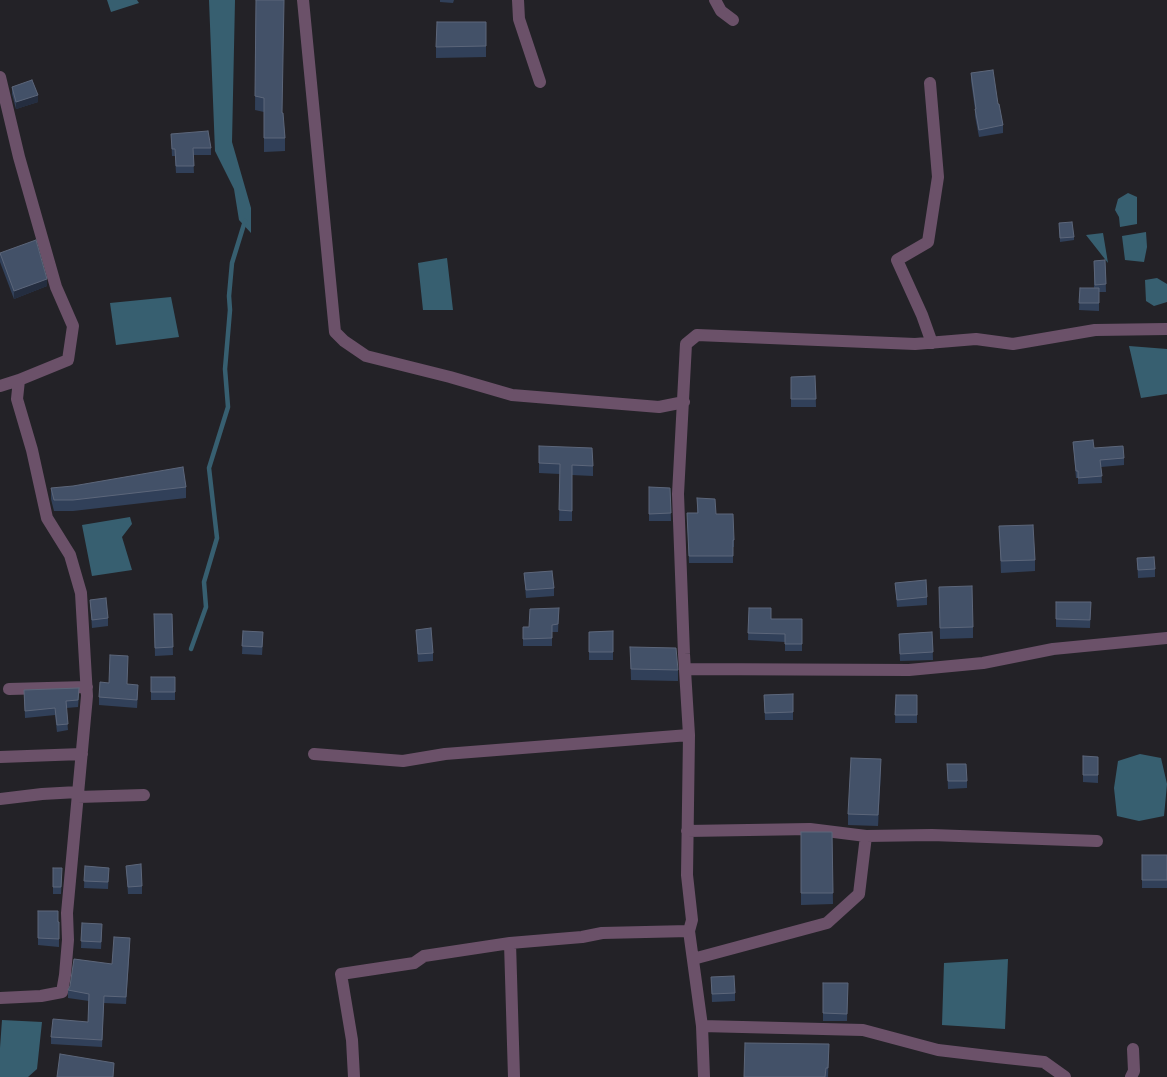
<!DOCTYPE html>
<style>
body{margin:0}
canvas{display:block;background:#232227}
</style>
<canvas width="1167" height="1077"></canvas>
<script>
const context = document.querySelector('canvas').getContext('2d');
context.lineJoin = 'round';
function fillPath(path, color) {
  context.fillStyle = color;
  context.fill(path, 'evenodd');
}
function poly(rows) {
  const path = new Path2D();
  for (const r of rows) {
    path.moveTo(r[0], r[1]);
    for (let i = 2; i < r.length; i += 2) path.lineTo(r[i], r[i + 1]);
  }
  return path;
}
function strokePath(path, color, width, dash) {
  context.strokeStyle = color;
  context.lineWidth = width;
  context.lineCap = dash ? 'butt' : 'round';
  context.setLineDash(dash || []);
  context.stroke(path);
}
const water = poly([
 [107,0,137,0,139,3,111,12],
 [209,0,235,0,232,142,251,208,251,233,239,220,234,189,215,151],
 [1128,193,1137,197,1137,224,1120,227,1119,217,1115,210,1118,199],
 [1146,232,1147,247,1144,262,1125,260,1122,236],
 [1103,233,1108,263,1086,235],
 [447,258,453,310,423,310,418,263],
 [1157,278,1167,284,1167,302,1154,306,1146,301,1145,280],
 [171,297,179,337,116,345,110,303],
 [1129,346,1167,349,1167,394,1141,398],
 [130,517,132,524,122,537,132,570,92,576,82,525],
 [1140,754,1161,758,1167,784,1164,816,1139,821,1117,816,1114,788,1118,761],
 [1008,959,1005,1029,942,1025,944,963],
 [2,1020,42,1022,37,1069,28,1077,0,1077,0,1048]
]);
const stream = poly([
 [191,649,206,607,204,582,217,538,209,468,228,407,225,369,230,310,229,296,232,263,245,221]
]);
const minor = poly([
 [303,0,335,332,344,341,366,356,450,377,512,395,659,407,684,402],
 [518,0,519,19,540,82],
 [715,0,721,11,733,20],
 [0,77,19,157,56,287,73,326,68,360,19,380,0,386],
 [930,83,938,177,928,242,897,260,922,315,932,343],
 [685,669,909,670,983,663,1053,649,1167,638],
 [9,689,87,687],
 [314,754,403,761,445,754,689,735],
 [0,757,82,754],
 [78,797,144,795],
 [0,799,42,794,78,792],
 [687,831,810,829,866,836,932,835,1097,841],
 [510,943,514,1077],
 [693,959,827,923,859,894,866,836],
 [0,998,41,996,62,992,65,975,68,940,67,913,87,696,81,593,70,555,47,518,32,450,17,399,19,380],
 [702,1026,863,1030,938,1050,997,1057,1044,1062,1065,1077],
 [354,1077,352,1040,341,974,414,963,424,956,510,943,582,937,602,933,689,931],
 [704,1077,702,1026,689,931,692,920,687,875,689,735,684,654,678,494,686,344,697,335,915,344,976,339,1013,344,1095,330,1167,329],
 [1131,1077,1134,1071,1133,1049]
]);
const wall = poly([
 [256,0,282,113,285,138,285,151,264,152,264,112,255,110],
 [440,0,454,0,453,3,440,2],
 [486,22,486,57,436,58,436,47],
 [971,73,998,104,1003,125,1003,133,979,137,975,116,975,109,971,81],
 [12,87,38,102,16,109,12,94],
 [171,134,211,148,211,155,193,155,194,173,176,173,175,156,172,156],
 [1059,223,1074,237,1074,240,1060,242],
 [0,253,47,286,14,299,0,262],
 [1105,260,1106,292,1099,292,1099,311,1079,310,1080,288,1094,288,1094,261],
 [815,376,816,407,791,407,791,377],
 [1073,442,1124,458,1124,465,1101,467,1102,483,1078,484,1078,478,1076,478],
 [539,446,593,466,593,476,572,475,572,521,559,521,560,474,539,473],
 [186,487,186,498,73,511,54,511,51,499,51,488],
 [649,487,670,488,671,521,649,521],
 [697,498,734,540,734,547,733,547,733,563,689,563,687,513,697,513],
 [999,526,1035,560,1035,571,1001,573],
 [1137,558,1155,569,1155,577,1138,578],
 [524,573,554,588,554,596,526,598],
 [895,583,927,597,927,605,897,607],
 [939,587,973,627,973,638,940,639],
 [90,600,108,618,108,626,92,628],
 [1056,602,1091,602,1090,628,1056,627],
 [559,608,558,632,552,632,552,646,523,646,523,627,529,627],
 [749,608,771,619,802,619,802,651,785,651,785,642,748,640],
 [154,614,172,614,173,655,155,656],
 [416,630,433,653,433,661,418,662],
 [243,631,263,640,262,655,242,654],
 [613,631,613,660,589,660,589,632],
 [932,632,933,660,900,661,899,634],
 [630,647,678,670,678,681,631,680],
 [151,677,175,677,175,700,151,700],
 [127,684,138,693,137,708,99,705,99,697],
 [24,690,79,695,78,707,66,708,68,730,57,732,55,715,25,718],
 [793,694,793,720,765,720,764,695],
 [896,695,917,695,917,723,895,723],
 [1083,756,1098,757,1098,783,1083,782],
 [947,764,967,781,967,788,948,789],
 [881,770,878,826,848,825,848,814],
 [801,832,832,832,833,904,801,905],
 [1142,855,1167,855,1167,888,1142,888],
 [85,866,109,868,108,889,84,888],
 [126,866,142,886,142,894,128,894],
 [53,868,62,876,61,894,53,894],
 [38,911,59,922,59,947,38,945],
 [82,923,102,932,101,949,81,948],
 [130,945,126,1004,104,1003,102,1047,51,1044,51,1037,88,1022,89,1001,68,998,68,990,112,964],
 [711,977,735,993,735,1001,712,1002],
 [823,983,848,983,847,1021,823,1021],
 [829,1044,828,1077,744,1077]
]);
const shadedWall = poly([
 [38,95,38,102,16,109,16,102],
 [47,279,47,286,14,299,14,291],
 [881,759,881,770,878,826,878,815]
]);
const building = poly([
 [256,0,284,0,282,113,283,113,285,138,264,138,264,98,255,96,256,0],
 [437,22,486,22,486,46,436,47,437,22],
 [993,70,998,104,999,104,1003,125,979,130,975,109,976,109,971,73,993,70],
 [32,80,38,95,16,102,12,87,32,80],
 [208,131,211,148,193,148,194,166,176,166,175,149,172,149,171,134,208,131],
 [1072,222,1074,237,1060,238,1059,223,1072,222],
 [36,240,47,279,14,291,0,253,36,240],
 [1105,260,1106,284,1095,285,1094,261,1105,260],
 [1080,288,1099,288,1099,303,1079,303,1080,288],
 [815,376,816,399,791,399,791,377,815,376],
 [1093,440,1094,448,1123,446,1124,458,1100,460,1102,476,1078,478,1078,471,1076,471,1073,442,1093,440],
 [539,446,592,448,593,466,572,465,572,511,559,510,560,464,539,463,539,446],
 [183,467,186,487,73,500,54,500,51,488,73,486,183,467],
 [649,487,670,488,671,513,649,514,649,487],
 [697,498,715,499,716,514,733,514,734,540,733,540,733,556,689,556,687,513,698,513,697,498],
 [1033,525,1035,560,1001,561,999,526,1033,525],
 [1154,557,1155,569,1138,570,1137,558,1154,557],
 [552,571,554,588,526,590,524,573,552,571],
 [926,580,927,597,897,600,895,583,926,580],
 [972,586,973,627,940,628,939,587,972,586],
 [106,598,108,618,92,620,90,600,106,598],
 [1056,602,1091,602,1090,620,1056,619,1056,602],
 [559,608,558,624,552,625,552,638,523,639,523,627,529,627,530,609,559,608],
 [749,608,771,608,771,619,802,619,802,644,785,644,785,634,748,633,749,608],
 [154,614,172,614,173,647,155,648,154,614],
 [431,628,433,653,418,654,416,630,431,628],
 [243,631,263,632,262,647,242,646,243,631],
 [613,631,613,652,589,652,589,632,613,631],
 [932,632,933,652,900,654,899,634,932,632],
 [630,647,676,648,678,670,631,669,630,647],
 [110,655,128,656,127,684,138,685,137,700,99,697,100,682,109,683,110,655],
 [151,677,175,677,175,692,151,692,151,677],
 [79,688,78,700,66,701,68,724,57,725,55,708,25,711,24,690,79,688],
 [793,694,793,712,765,713,764,695,793,694],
 [896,695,917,695,917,715,895,715,896,695],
 [1083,756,1098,757,1098,775,1083,775,1083,756],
 [851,758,881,759,878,815,848,814,851,758],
 [947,764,966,764,967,781,948,781,947,764],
 [801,832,832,832,833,893,801,893,801,832],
 [1142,855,1167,855,1167,880,1142,880,1142,855],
 [141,864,142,886,128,887,126,866,141,864],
 [85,866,109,868,108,882,84,881,85,866],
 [53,868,62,868,61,887,53,887,53,868],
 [38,911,58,911,58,922,59,922,59,939,38,938,38,911],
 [82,923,102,924,101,942,81,941,82,923],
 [114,937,130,938,126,997,104,996,102,1040,51,1037,53,1019,88,1022,89,994,68,990,70,986,74,959,112,964,114,937],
 [734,976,735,993,712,994,711,977,734,976],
 [823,983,848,983,847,1014,823,1013,823,983],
 [745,1043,829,1044,828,1068,826,1068,825,1077,744,1077,745,1043],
 [60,1054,114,1063,113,1077,57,1077,60,1054]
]);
fillPath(water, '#375f70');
strokePath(stream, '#375f70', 4.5);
strokePath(minor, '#6b5169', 12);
fillPath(wall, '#314059');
fillPath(shadedWall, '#242d3f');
fillPath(building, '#435168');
strokePath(building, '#5c667a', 1);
</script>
